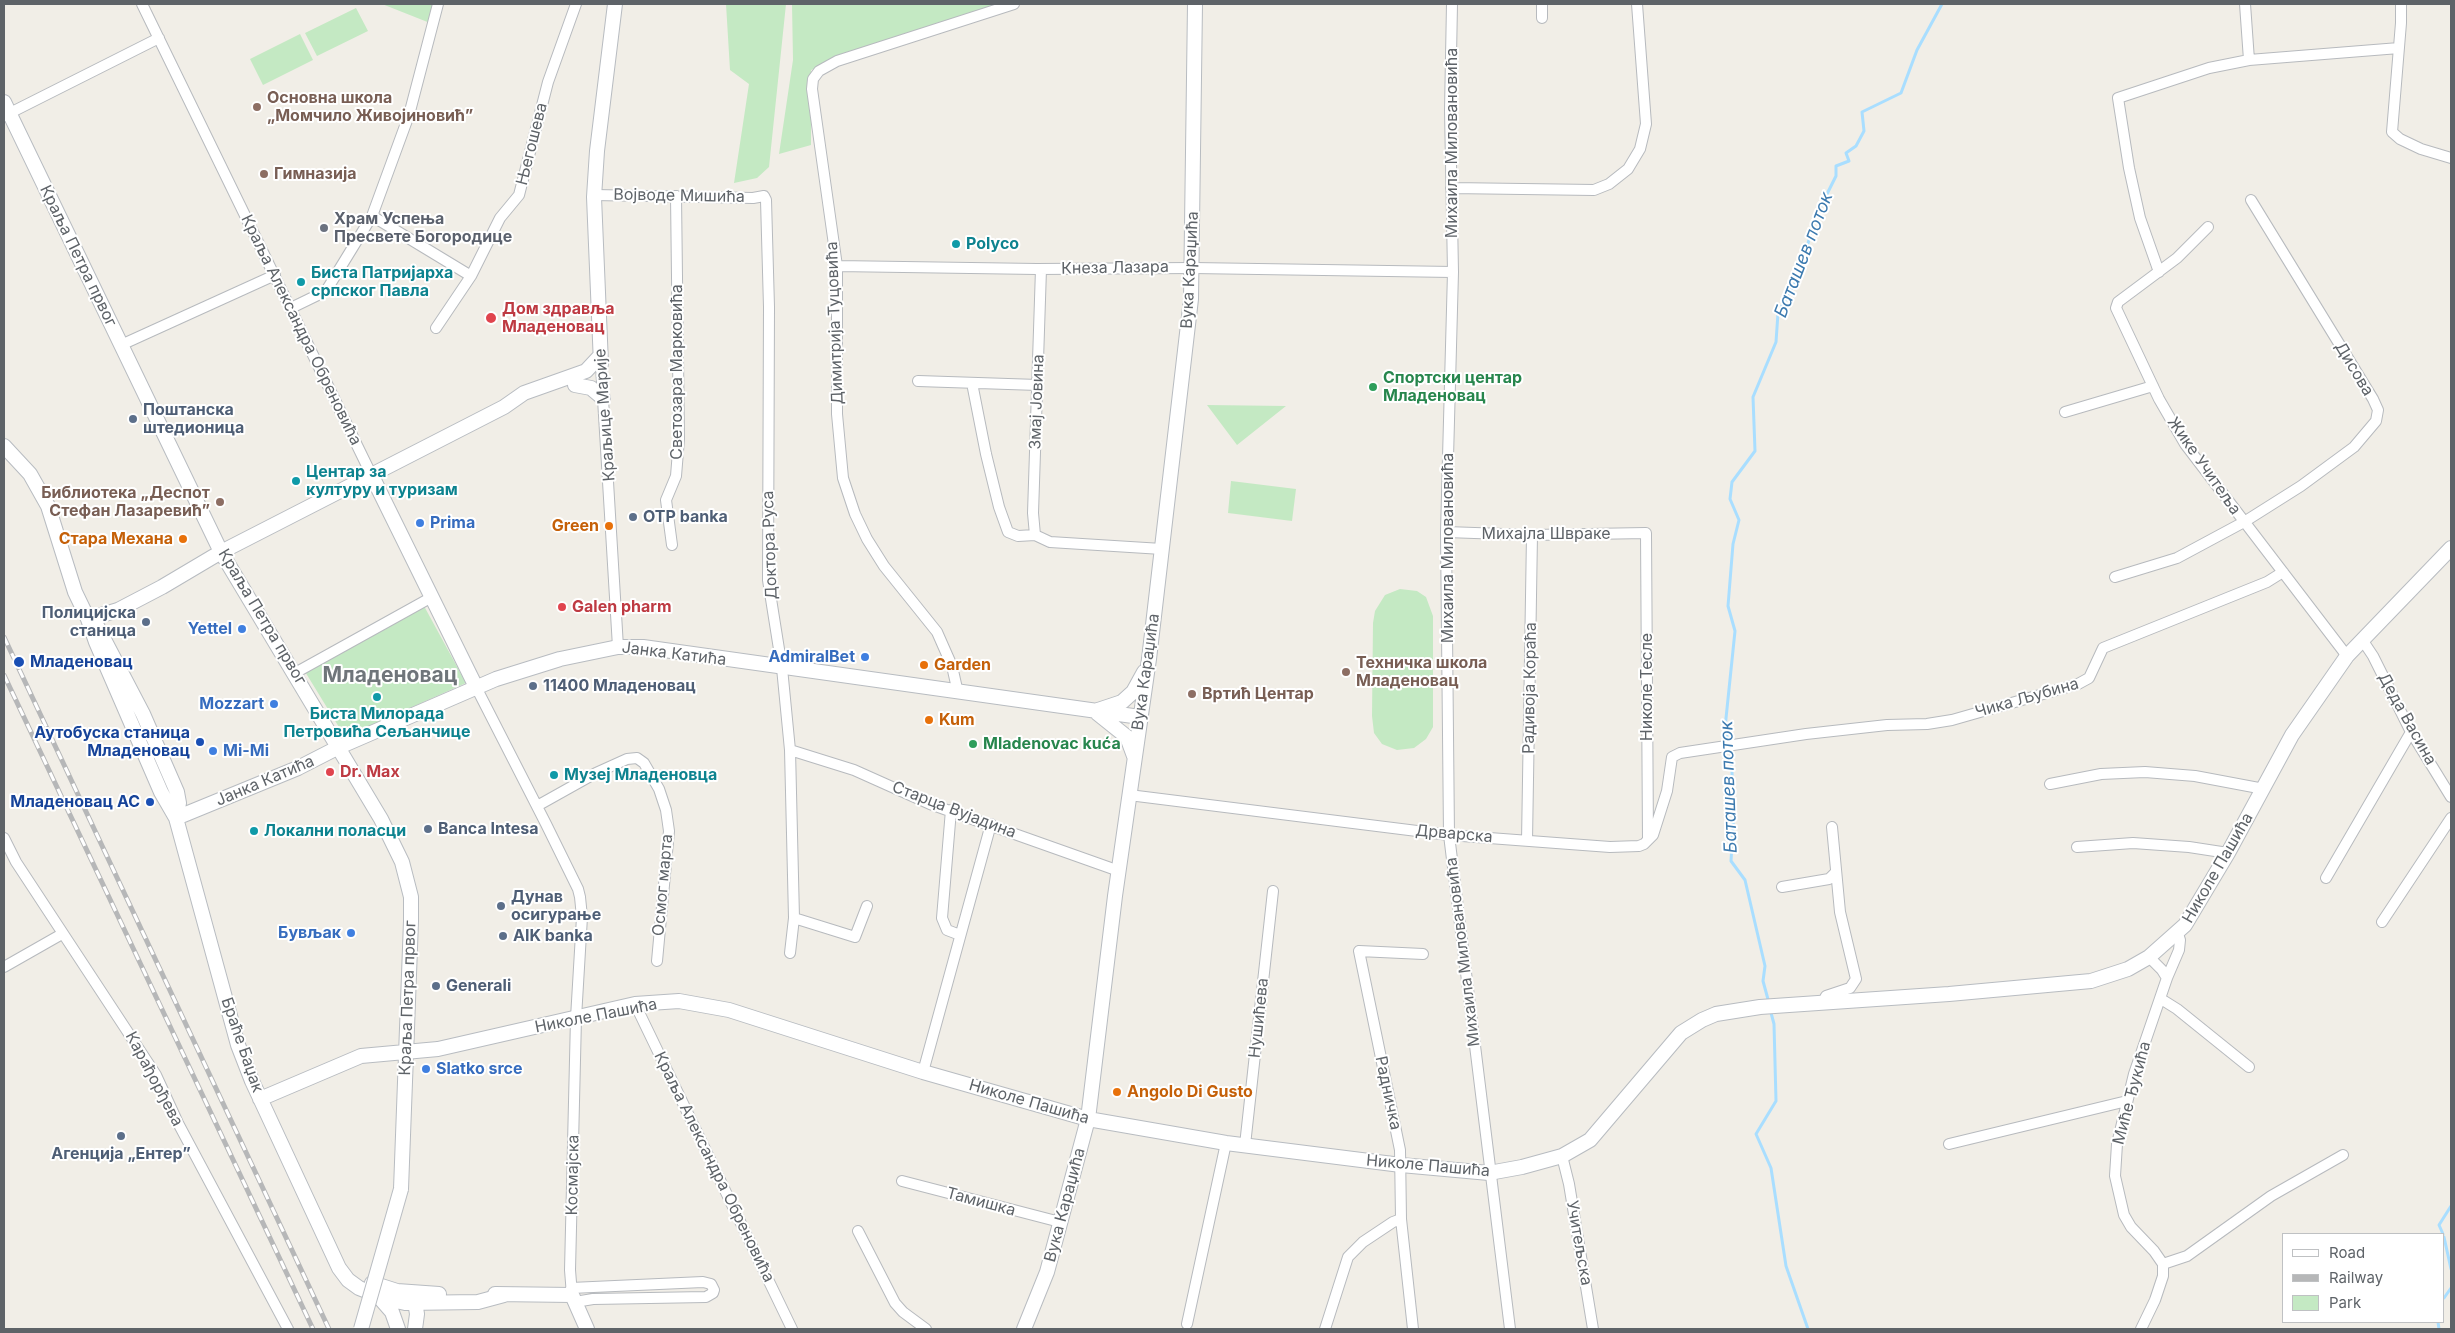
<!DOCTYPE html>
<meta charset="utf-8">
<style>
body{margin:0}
#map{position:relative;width:2455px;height:1333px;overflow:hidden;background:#f1eee7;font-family:Inter,sans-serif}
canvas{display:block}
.frame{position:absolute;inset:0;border:5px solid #5e6368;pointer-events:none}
.legend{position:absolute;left:2282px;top:1233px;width:162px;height:90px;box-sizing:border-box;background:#fff;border:1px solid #bfc1c3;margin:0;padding:6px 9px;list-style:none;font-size:15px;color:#5e6368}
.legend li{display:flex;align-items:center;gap:10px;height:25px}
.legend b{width:25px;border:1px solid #bfc1c3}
</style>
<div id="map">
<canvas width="2455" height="1333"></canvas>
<div class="frame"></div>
<ul class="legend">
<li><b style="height:6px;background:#fff"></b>Road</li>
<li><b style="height:6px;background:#b6b7b8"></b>Railway</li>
<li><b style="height:14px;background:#c4e9c3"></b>Park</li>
</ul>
</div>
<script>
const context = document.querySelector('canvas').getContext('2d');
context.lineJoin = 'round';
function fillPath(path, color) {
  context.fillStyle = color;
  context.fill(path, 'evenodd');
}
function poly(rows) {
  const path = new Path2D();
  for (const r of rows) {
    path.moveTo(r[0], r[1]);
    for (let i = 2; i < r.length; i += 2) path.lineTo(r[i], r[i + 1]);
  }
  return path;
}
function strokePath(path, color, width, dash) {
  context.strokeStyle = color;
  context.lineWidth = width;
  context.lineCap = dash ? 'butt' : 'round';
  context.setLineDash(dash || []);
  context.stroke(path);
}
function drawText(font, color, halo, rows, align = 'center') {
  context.font = font + ' Inter,sans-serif';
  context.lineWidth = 4;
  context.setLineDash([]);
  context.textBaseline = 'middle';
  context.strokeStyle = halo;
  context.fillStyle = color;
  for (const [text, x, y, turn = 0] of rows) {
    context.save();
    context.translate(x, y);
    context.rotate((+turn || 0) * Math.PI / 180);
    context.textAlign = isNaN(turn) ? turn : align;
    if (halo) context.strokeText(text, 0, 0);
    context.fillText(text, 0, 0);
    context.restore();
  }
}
const green = poly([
 [382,4,432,4,430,23],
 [726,4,786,4,769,167,757,178,734,183,749,84,730,70],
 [792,4,999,4,811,70,811,145,779,154,793,60],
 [356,8,368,31,317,56,305,33],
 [300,34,313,60,263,85,250,59],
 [1207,405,1286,406,1237,445],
 [1231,481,1296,489,1292,521,1228,513],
 [1400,589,1417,591,1426,597,1433,616,1433,727,1426,739,1414,748,1397,750,1382,744,1374,733,1372,716,1373,623,1375,611,1385,595],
 [424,606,466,683,345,737,304,670]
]);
const stream = poly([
 [1769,1003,1763,981,1765,966,1745,880,1731,861,1734,810,1731,754,1725,728,1735,631,1728,606,1733,544,1739,520,1730,499,1732,482,1755,451,1753,397,1776,342,1778,313,1799,276,1815,218,1836,176,1836,166,1849,161,1846,153,1856,146,1864,131,1862,112,1901,93,1917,50,1942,4],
 [1770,1009,1774,1024,1776,1101,1756,1134,1771,1168,1786,1266,1808,1329],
 [2443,1234,2439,1225,2451,1206],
 [2444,1237,2451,1269],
 [2444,1298,2451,1288],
 [2438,1322,2439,1329]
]);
const street = poly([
 [142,4,371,474],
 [1452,4,1450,110,1453,272,1446,532,1449,835,1510,1329],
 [1542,4,1542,18],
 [2245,4,2249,60],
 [2401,4,2401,23,2392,132,2400,139,2421,149,2451,158],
 [4,116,159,38],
 [1451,188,1594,190,1609,184,1628,169,1640,149,1646,124,1637,4],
 [594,195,753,198,764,196,766,200,769,307,768,580,782,668,790,750,794,918,790,953],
 [372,216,471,276],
 [2208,227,2177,258,2118,302,2116,308,2159,399,2185,444,2347,656],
 [837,266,1037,269,1193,268,1453,272],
 [2159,272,2140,218,2129,168,2118,98,2209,68,2249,60,2399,48],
 [291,308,326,291,372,216,409,115,438,4],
 [436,328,471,276,500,218,519,195,548,82,576,4],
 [121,345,275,275],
 [601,366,618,647],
 [918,381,1038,385],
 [972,383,986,454,999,507,1008,532,1018,536,1035,535,1050,542,1162,549],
 [2065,412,2153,386],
 [1446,532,1532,535,1646,533,1648,840],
 [1035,535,1033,513,1041,269],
 [672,545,666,500,676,476,679,439,676,196],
 [2115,577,2177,558,2244,522,2301,486,2354,447,2376,421,2378,410,2373,399,2251,200],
 [2363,641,2373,656,2411,732,2451,797],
 [295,673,432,597],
 [476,687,546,824,578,889,580,897,582,917,576,1018,570,1270,572,1295],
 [958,693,952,666,937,632,884,566,867,539,855,514,843,478,837,414,837,266,812,89,813,79,819,71,837,61,1014,4],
 [790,750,854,770,930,804,1119,871],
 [2050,784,2101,774,2145,772,2195,776,2264,789],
 [1129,795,1449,835,1610,847,1639,846,1644,844,1653,835,1667,791,1672,757,1680,753,1806,734,1887,725,1927,724,1952,720,2078,684,2089,678,2103,648,2267,582,2283,572],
 [537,806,596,773,627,759,637,758,644,763,659,789,666,810,669,831,657,961],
 [951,810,942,918,947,930,960,935],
 [4,838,16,862,156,1075,178,1123,288,1329],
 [1527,841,1532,535],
 [2077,847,2133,843,2189,847,2228,853],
 [2326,878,2411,732],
 [1782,887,1829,879,1835,873],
 [794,918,855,937,867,906],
 [2382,922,2451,818],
 [2149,957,2162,970,2167,978],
 [4,967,62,934],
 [2161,999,2177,1009,2249,1067],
 [635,1004,792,1329],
 [1822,1004,1826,996,1850,988,1856,979,1840,912,1832,827],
 [923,1072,991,824],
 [1949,1144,2127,1101],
 [1245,1145,1273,891],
 [1562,1156,1569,1184,1593,1329],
 [902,1181,1060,1222],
 [858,1231,895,1303,903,1312,926,1329],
 [2163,1264,2187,1256,2271,1196,2343,1155],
 [571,1288,703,1282,711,1284,714,1290,713,1293,706,1297,593,1299,575,1302],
 [1187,1324,1226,1143],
 [1325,1329,1348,1257,1363,1242,1393,1222,1401,1219],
 [1413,1329,1401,1219,1400,1150,1359,951,1423,954],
 [2141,1329,2155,1300,2163,1276,2163,1264,2154,1251,2131,1227,2124,1215,2115,1176,2117,1144,2134,1074,2167,978,2179,950,2180,940,2178,934]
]);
const secondary = poly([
 [4,102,221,552,381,819,402,862,411,897,411,921,401,1189],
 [601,364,594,197,597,151,615,4],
 [575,385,591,388,603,398],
 [4,446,30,474,48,506,75,592,88,619,96,642,161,792,176,818,238,1045,252,1081,339,1268,348,1280,359,1288,387,1299,405,1303,478,1302,504,1295],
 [371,474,476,687],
 [88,619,118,610,162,587,221,552,504,407,524,393,586,371,600,356],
 [97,626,143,714,177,792,179,803,176,818],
 [1098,710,1122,702,1133,692,1144,672],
 [1097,713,1127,737,1134,756],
 [176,818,298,768,339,747,496,679,560,659,618,647,643,647,1140,717],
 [260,1099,361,1056,438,1049,635,1004,679,1001,729,1010,923,1072,1088,1119,1226,1143,1401,1165,1489,1173,1522,1167,1562,1156,1590,1140,1681,1033,1702,1020,1716,1014,1760,1007,1949,994,2091,981,2128,969,2149,957,2185,925,2228,853,2292,735,2347,656,2451,548],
 [372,1283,397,1291,439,1294],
 [495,1294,572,1295,587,1329],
 [378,1296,392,1312,398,1329],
 [414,1296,417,1314,415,1329],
 [1024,1329,1047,1272,1088,1119,1115,896,1149,659,1191,299,1195,4]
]);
const rail = poly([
 [4,637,329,1329],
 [4,675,313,1329]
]);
const secondaryBridge = poly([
 [361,1329,401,1189]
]);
const markers = [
 [257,107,5,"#8d6e63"],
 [264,174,5,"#8d6e63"],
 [324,228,5,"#6b7280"],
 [956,244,5,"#0f9aa8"],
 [301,282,5,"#0f9aa8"],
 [491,318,6,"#e0444e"],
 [1373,387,5,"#2e9e5b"],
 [133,419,5,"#5c6f8a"],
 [296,481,5,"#0f9aa8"],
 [220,502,5,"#8d6e63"],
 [633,517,5,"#5c6f8a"],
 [420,523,5,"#3f7fe0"],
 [609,526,5,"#e8710a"],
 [183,539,5,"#e8710a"],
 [562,607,5,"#e0444e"],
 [146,622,5,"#5c6f8a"],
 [242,629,5,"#3f7fe0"],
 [865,657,5,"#3f7fe0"],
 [19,662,6,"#1a4fb4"],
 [924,665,5,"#e8710a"],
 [1346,672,5,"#8d6e63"],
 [533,686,5,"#5c6f8a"],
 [1192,694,5,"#8d6e63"],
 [377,697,5,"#0f9aa8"],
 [274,704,5,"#3f7fe0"],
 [929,720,5,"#e8710a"],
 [200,742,5,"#1a4fb4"],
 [973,744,5,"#2e9e5b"],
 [213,751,5,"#3f7fe0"],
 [330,772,5,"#e0444e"],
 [554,775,5,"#0f9aa8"],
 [150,802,5,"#1a4fb4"],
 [428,829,5,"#5c6f8a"],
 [254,831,5,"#0f9aa8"],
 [501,906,5,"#5c6f8a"],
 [351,933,5,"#3f7fe0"],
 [503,936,5,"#5c6f8a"],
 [436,986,5,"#5c6f8a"],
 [426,1069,5,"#3f7fe0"],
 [1117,1092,5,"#e8710a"],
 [121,1136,5,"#5c6f8a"]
];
const educationNames = [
 ["Основна школа",267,98],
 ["„Момчило Живојиновић”",267,116],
 ["Гимназија",274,174],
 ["Библиотека „Деспот",210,493,"right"],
 ["Стефан Лазаревић”",210,511,"right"],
 ["Техничка школа",1356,663],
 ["Младеновац",1356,681],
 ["Вртић Центар",1202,694]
];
const streetNames = [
 ["Михаила Миловановића",1452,143,-90],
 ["Његошева",532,144,-76],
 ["Војводе Мишића",679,196,1],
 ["Краља Петра првог",78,256,64],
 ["Кнеза Лазара",1115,268,-1],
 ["Вука Караџића",1190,270,-87],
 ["Димитрија Туцовића",835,323,-92],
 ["Краља Александра Обреновића",301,330,64],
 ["Дисова",2354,369,59],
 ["Светозара Марковића",677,372,-90],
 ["Змај Јовина",1037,402,-88],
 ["Краљице Марије",605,415,-94],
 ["Жике Учитеља",2204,466,55],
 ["Михајла Швраке",1546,534],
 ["Доктора Руса",770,545,-92],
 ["Михаила Миловановића",1448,548,-90],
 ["Краља Петра првог",262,617,59],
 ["Јанка Катића",674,654,7],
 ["Вука Караџића",1146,672,-82],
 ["Николе Тесле",1647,687,-90],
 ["Радивоја Кораћа",1530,688,-89],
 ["Чика Љубина",2027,698,-16],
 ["Деда Васина",2407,719,61],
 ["Јанка Катића",265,781,-23],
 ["Старца Вујадина",954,810,21],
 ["Дрварска",1454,834,5],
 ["Николе Пашића",2218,868,-60],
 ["Осмог марта",663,885,-85],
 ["Михаила Миловановића",1463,952,-97],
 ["Краља Петра првог",408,998,-88],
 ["Николе Пашића",596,1016,-11],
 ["Нушићева",1259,1018,-84],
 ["Браће Баџак",242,1045,71],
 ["Карађорђева",154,1079,62],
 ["Радничка",1388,1093,78],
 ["Миће Ђукића",2132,1093,-75],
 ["Николе Пашића",1029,1102,16],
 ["Николе Пашића",1428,1166,5],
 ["Краља Александра Обреновића",714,1167,64],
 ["Космајска",573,1175,-89],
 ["Тамишка",981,1202,15],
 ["Вука Караџића",1065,1205,-75],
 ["Учитељска",1579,1243,80]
];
const worshipNames = [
 ["Храм Успења",334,219],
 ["Пресвете Богородице",334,237]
];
const cultureNames = [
 ["Polyco",966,244],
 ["Биста Патријарха",311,273],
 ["српског Павла",311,291],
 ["Центар за",306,472],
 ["културу и туризам",306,490],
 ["Биста Милорада",377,714,"center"],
 ["Петровића Сељанчице",377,732,"center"],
 ["Музеј Младеновца",564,775],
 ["Локални поласци",264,831]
];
const healthNames = [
 ["Дом здравља",502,309],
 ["Младеновац",502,327],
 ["Galen pharm",572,607],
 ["Dr. Max",340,772]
];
const leisureNames = [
 ["Спортски центар",1383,378],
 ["Младеновац",1383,396],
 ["Mladenovac kuća",983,744]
];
const serviceNames = [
 ["Поштанска",143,410],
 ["штедионица",143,428],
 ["OTP banka",643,517],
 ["Полицијска",136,613,"right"],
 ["станица",136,631,"right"],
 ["11400 Младеновац",543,686],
 ["Banca Intesa",438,829],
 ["Дунав",511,897],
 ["осигурање",511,915],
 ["AIK banka",513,936],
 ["Generali",446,986],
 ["Агенција „Ентер”",121,1154,"center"]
];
const shopNames = [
 ["Prima",430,523,"left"],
 ["Yettel",232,629],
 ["AdmiralBet",855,657],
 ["Mozzart",264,704],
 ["Mi-Mi",223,751,"left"],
 ["Бувљак",341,933],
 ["Slatko srce",436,1069,"left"]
];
const foodNames = [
 ["Green",599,526,"right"],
 ["Стара Механа",173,539,"right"],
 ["Garden",934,665],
 ["Kum",939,720],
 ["Angolo Di Gusto",1127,1092]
];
const transitNames = [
 ["Младеновац",30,662,"left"],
 ["Аутобуска станица",190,733],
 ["Младеновац",190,751],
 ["Младеновац АС",140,802]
];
const waterNames = [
 ["Баташев поток",1804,255,-69],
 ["Баташев поток",1729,787,-92]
];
const districtNames = [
 ["Младеновац",390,676]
];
fillPath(green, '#c4e9c3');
strokePath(stream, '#a9deff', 3);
strokePath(street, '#b7babe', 12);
strokePath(secondary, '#b8bcc1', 16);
strokePath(street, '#fff', 10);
strokePath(secondary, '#fff', 14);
strokePath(rail, '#b6b7b8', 5);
strokePath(rail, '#fff', 3, [9]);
strokePath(secondaryBridge, '#b8bcc1', 16, []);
strokePath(secondaryBridge, '#fff', 14);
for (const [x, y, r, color] of markers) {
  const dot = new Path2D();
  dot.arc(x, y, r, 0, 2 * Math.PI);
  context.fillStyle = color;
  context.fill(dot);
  strokePath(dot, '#fff', 2);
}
drawText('bold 16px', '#785e54', '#fff', educationNames, 'left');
drawText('16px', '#5e6368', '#fff', streetNames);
drawText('bold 16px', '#5b616d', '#fff', worshipNames, 'left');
drawText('bold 16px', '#0d838f', '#fff', cultureNames, 'left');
drawText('bold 16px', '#be3a42', '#fff', healthNames, 'left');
drawText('bold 16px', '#27864d', '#fff', leisureNames, 'left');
drawText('bold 16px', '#4e5e75', '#fff', serviceNames, 'left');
drawText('bold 16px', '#366cbe', '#fff', shopNames, 'right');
drawText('bold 16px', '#c56008', '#fff', foodNames, 'left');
drawText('bold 16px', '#164399', '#fff', transitNames, 'right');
drawText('italic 18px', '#3c7aaf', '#fff', waterNames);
drawText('bold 21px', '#6f757a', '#fff', districtNames);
</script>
